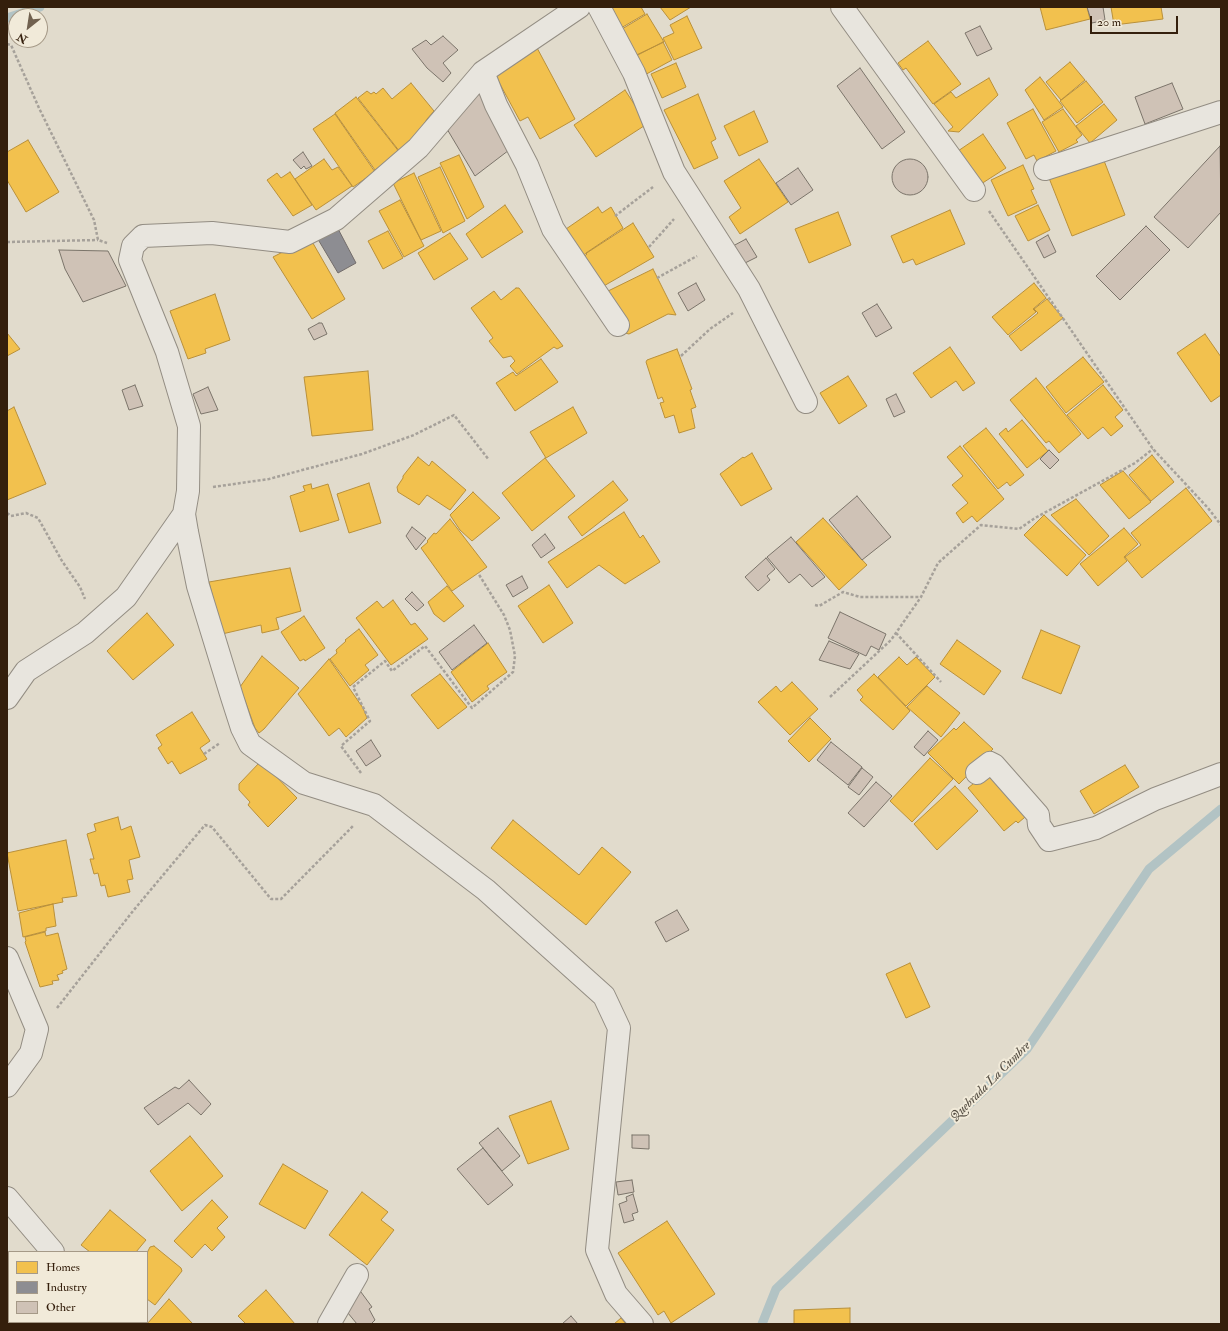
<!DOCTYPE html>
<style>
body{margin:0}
#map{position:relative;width:1228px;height:1331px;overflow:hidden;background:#e1dbcc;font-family:"IM FELL Double Pica",serif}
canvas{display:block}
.frame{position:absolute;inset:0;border:8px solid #341f0c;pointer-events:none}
.legend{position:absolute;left:8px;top:1251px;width:140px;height:72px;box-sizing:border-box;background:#f1ead9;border:1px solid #a59987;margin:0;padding:5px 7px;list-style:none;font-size:12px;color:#341f0c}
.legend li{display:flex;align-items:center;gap:8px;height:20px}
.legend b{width:20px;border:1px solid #a59987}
.north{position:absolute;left:8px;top:8px;width:40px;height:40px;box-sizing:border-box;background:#f1ead9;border:1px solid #a59987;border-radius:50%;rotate:210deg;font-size:11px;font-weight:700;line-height:16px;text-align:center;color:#341f0c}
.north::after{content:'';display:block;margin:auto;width:14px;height:18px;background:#71614f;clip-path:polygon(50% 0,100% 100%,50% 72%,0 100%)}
.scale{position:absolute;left:1090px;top:16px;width:88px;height:18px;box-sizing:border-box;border:2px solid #341f0c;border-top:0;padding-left:5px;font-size:12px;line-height:14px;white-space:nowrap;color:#341f0c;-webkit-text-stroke:3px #f1ead9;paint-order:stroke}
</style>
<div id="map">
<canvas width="1228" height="1331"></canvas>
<div class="frame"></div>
<ul class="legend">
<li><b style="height:11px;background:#f2c14e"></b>Homes</li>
<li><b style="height:11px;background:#8d8d92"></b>Industry</li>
<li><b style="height:11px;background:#cfc2b6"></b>Other</li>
</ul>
<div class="north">N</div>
<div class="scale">20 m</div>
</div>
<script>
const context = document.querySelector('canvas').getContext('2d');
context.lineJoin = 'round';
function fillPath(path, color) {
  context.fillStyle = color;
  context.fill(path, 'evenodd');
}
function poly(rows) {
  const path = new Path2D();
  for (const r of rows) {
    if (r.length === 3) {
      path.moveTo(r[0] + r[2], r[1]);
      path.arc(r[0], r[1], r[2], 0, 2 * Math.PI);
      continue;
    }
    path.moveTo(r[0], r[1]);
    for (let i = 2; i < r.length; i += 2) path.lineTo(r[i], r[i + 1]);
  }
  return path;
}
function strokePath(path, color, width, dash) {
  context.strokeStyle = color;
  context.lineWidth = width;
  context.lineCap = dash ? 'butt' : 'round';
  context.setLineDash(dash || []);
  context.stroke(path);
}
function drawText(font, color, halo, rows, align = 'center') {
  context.font = font + ' "IM FELL Double Pica",serif';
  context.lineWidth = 4;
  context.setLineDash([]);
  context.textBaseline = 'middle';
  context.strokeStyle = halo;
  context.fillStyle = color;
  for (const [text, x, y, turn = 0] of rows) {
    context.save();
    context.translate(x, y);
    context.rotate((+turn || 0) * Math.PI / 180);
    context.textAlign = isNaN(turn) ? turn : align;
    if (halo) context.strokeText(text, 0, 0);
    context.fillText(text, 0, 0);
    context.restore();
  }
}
const green = poly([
 [7,1255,9,1257,9,1322,85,1322,87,1324,7,1324]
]);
const homes = poly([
 [608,7,641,7,645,14,621,28,608,7],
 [660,7,691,7,670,20,660,7],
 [1040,7,1087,7,1090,19,1046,30,1040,7],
 [1111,7,1161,7,1163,19,1114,25,1111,7],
 [647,14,664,42,630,58,617,32,647,14],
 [687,16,702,48,674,60,663,38,674,33,670,25,687,16],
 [928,41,961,84,933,104,906,68,903,70,898,63,928,41],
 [663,42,672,60,641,77,632,58,663,42],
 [536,46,575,119,540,139,528,117,520,121,494,73,536,46],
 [1070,62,1085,80,1061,100,1046,82,1070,62],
 [676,63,686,87,662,98,651,74,676,63],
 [1040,77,1063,107,1044,120,1025,90,1040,77],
 [989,78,998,95,959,132,948,131,953,127,934,104,951,92,956,98,989,78],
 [1086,81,1103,102,1077,123,1060,101,1086,81],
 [411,83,434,111,427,119,417,136,400,152,358,98,367,91,371,94,374,92,376,94,383,88,392,99,411,83],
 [625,90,647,124,596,157,574,125,625,90],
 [698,94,716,139,711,142,718,158,694,169,664,110,698,94],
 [356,97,400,153,375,170,335,113,356,97],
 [1104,104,1117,120,1090,143,1076,126,1104,104],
 [1033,109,1056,151,1037,161,1034,155,1026,159,1007,123,1033,109],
 [1063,109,1082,135,1076,140,1078,142,1059,152,1042,122,1063,109],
 [754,111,768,142,739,156,724,126,754,111],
 [335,114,375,172,353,187,313,129,335,114],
 [983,134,1006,168,981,184,958,151,983,134],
 [28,140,59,192,26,212,7,180,7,152,28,140],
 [459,155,484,207,467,219,440,163,459,155],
 [1103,158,1125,215,1072,236,1049,178,1103,158],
 [324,159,332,170,338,167,352,186,316,210,295,179,324,159],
 [759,159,788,202,740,234,729,217,741,208,724,181,759,159],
 [1023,165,1034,189,1031,190,1037,203,1008,216,991,180,1023,165],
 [440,167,465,221,443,233,418,177,440,167],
 [290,172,312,205,293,216,267,180,277,173,281,178,290,172],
 [414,173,441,231,421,240,393,183,414,173],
 [400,200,424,246,404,257,379,211,400,200],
 [505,205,523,232,482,258,466,234,505,205],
 [1038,205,1050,230,1028,241,1015,216,1038,205],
 [598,207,602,213,611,207,623,228,586,253,587,254,580,260,566,229,598,207],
 [950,210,965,244,916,265,913,259,903,263,891,236,950,210],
 [838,212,851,245,809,263,795,229,838,212],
 [633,223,654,257,602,287,582,256,633,223],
 [388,231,403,258,383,269,368,241,388,231],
 [450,233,468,259,434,280,418,253,450,233],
 [310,238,345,299,312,319,273,257,310,238],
 [653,269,676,315,668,314,629,334,625,333,604,293,653,269],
 [1034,283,1046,298,1033,309,1036,312,1008,335,992,317,1034,283],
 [516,288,519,288,563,346,557,349,554,347,517,374,510,366,515,361,511,356,503,358,489,341,493,338,471,308,494,291,501,300,516,288],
 [215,294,230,340,205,349,206,353,188,359,170,311,215,294],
 [1047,299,1063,318,1021,351,1009,336,1038,313,1034,309,1047,299],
 [7,333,20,349,7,356,7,333],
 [1205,334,1221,357,1221,395,1211,402,1177,353,1205,334],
 [950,347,975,383,963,391,956,381,931,398,913,373,950,347],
 [677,349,692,389,690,390,696,407,691,409,695,428,679,433,674,415,665,418,660,403,664,402,662,397,658,399,646,362,647,360,677,349],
 [1083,357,1104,382,1066,413,1046,387,1083,357],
 [541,359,558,382,515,411,496,383,513,372,516,376,541,359],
 [368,371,373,430,312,436,304,377,368,371],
 [848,376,867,406,839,424,820,393,848,376],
 [1036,378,1081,434,1059,453,1049,441,1046,443,1010,400,1036,378],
 [1103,385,1123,410,1115,417,1123,426,1111,436,1103,427,1088,439,1067,415,1103,385],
 [14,407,46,484,7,500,7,411,14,407],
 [573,407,587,433,546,458,530,432,573,407],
 [1022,420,1048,451,1027,468,999,434,1006,428,1008,432,1022,420],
 [986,428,1024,475,1010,486,1007,482,998,489,963,446,986,428],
 [960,446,1004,499,977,522,972,516,963,523,956,513,968,503,952,485,963,476,947,457,960,446],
 [752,453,772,489,741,506,720,474,743,457,744,458,752,453],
 [1152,455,1174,482,1151,501,1129,475,1152,455],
 [418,457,429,466,432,461,466,490,450,510,427,495,419,505,398,492,397,487,403,478,403,476,418,457],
 [545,458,575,496,532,531,502,493,545,458],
 [1123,471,1151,502,1129,519,1100,485,1123,471],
 [613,481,628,500,582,536,568,517,613,481],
 [369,483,381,523,349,533,337,494,369,483],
 [311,484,312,489,328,484,339,520,300,532,290,496,305,491,303,486,311,484],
 [1186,488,1212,521,1142,578,1125,557,1141,545,1131,533,1186,488],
 [473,492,500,518,472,541,460,530,450,515,473,492],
 [1076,499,1109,536,1089,555,1051,515,1076,499],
 [624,512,640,538,643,535,660,562,625,584,599,565,567,588,548,562,624,512],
 [1044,515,1086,555,1067,576,1024,535,1044,515],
 [823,518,867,565,839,590,796,542,823,518],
 [450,519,487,567,452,591,421,548,428,542,427,541,434,533,436,534,450,519],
 [1124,528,1138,544,1124,557,1127,561,1098,586,1080,564,1124,528],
 [290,568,301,611,276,618,279,629,262,633,261,625,222,634,209,582,290,568],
 [549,585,573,623,543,643,518,606,549,585],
 [447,586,464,606,444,622,434,614,428,602,447,586],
 [393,600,411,625,415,623,428,639,391,665,356,618,377,601,383,608,393,600],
 [147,613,174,645,133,680,107,651,147,613],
 [304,616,325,648,305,661,304,659,300,661,281,632,304,616],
 [359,629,378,655,365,665,369,670,350,686,330,659,337,653,336,650,346,641,345,640,359,629],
 [1041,630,1080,646,1061,694,1022,678,1041,630],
 [957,640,1001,671,984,695,940,664,957,640],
 [488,643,507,672,487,686,489,689,472,702,451,672,488,643],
 [262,656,299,688,264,729,259,733,255,728,240,687,262,656],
 [899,657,907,665,916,657,935,677,906,706,878,677,899,657],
 [329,659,363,708,367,718,346,737,339,728,329,736,298,694,329,659],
 [440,674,467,707,438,729,411,695,440,674],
 [874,674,910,711,893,730,860,700,863,697,857,690,874,674],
 [792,682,818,709,790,735,758,702,776,686,781,692,792,682],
 [927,686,960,713,941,737,907,707,927,686],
 [192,712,210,741,200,748,207,759,180,774,172,761,168,764,158,748,162,745,156,735,192,712],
 [810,718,831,739,809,762,788,741,810,718],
 [964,722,993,749,959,784,928,753,954,728,956,730,964,722],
 [930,758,953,779,912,822,890,801,930,758],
 [261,761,297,798,268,827,248,805,250,802,239,790,239,784,261,761],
 [1125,765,1139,787,1094,814,1080,791,1125,765],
 [994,767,1031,812,1018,823,1016,821,1004,831,968,788,994,767],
 [955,786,978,811,937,850,914,824,955,786],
 [118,817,121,830,131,826,140,857,129,860,133,879,127,880,130,892,108,897,105,885,101,886,98,873,94,874,90,859,94,859,87,834,96,831,94,824,118,817],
 [513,820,579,875,602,847,631,872,586,925,491,848,513,820],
 [66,840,77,896,62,898,63,902,18,911,7,853,66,840],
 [53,904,56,926,46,928,46,931,23,937,19,913,53,904],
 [45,932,46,936,58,933,67,969,62,971,63,973,57,975,59,980,52,981,53,984,40,987,25,942,26,941,25,937,45,932],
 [910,963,930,1007,906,1018,886,974,910,963],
 [551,1101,569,1149,528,1164,509,1116,551,1101],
 [190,1136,223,1176,182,1211,150,1171,190,1136],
 [283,1164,328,1191,305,1229,259,1204,283,1164],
 [362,1192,388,1212,381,1220,394,1230,367,1265,329,1235,362,1192],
 [212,1200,228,1217,217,1228,225,1237,212,1251,205,1244,192,1258,174,1241,212,1200],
 [110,1210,146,1240,136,1252,90,1252,81,1245,110,1210],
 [667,1221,715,1294,671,1323,664,1311,658,1315,618,1253,667,1221],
 [154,1246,181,1268,182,1271,155,1305,147,1299,147,1253,150,1247,154,1246],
 [266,1290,295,1324,246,1324,238,1316,266,1290],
 [169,1299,193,1324,147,1324,169,1299],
 [850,1308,850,1324,794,1324,794,1310,850,1308],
 [621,1318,626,1324,614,1324,621,1318]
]);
const industry = poly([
 [336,225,356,263,338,273,316,236,336,225]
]);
const stream = poly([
 [7,18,40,7],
 [762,1324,776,1289,1027,1049,1149,869,1221,809]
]);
const building = poly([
 [1087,7,1103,7,1105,20,1092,23,1087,7],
 [980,26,992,49,977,56,965,33,980,26],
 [443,36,458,50,443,63,451,73,443,82,427,68,412,49,426,40,431,45,443,36],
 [860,68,905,132,882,149,837,86,860,68],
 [1172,83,1183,109,1145,124,1135,97,1172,83],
 [478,89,513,147,475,176,447,129,478,89],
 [1220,146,1221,212,1188,248,1154,217,1220,146],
 [303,152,312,166,306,169,304,166,301,169,293,160,303,152],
 [910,177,18],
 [798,168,813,190,791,205,776,183,798,168],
 [1146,226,1170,250,1120,300,1096,276,1146,226],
 [1048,235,1056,252,1044,258,1036,242,1048,235],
 [746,239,757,257,743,264,733,246,746,239],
 [59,250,108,251,126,286,83,302,65,269,59,250],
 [696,283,705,300,688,311,678,293,696,283],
 [877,304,892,328,876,337,862,313,877,304],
 [319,323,322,323,327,334,314,340,308,329,319,323],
 [135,385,143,406,129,410,122,390,135,385],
 [208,387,218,410,201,414,193,394,208,387],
 [896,394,905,412,894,417,886,399,896,394],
 [1049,450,1059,460,1050,469,1040,459,1049,450],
 [857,496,891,537,862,560,829,520,857,496],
 [412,527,426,538,416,550,406,536,412,527],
 [545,534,555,548,541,558,532,545,545,534],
 [791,537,825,577,812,587,800,574,789,583,767,557,791,537],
 [766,558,775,569,767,576,770,580,758,591,745,577,766,558],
 [522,576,528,588,513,597,506,585,522,576],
 [412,592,424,605,417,611,405,599,412,592],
 [840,612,886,634,879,650,871,646,866,656,828,638,840,612],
 [474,625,487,643,452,670,439,652,474,625],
 [829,641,859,654,850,669,819,660,829,641],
 [928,731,938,740,924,756,914,747,928,731],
 [371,740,381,756,366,766,356,751,371,740],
 [831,742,862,767,848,785,817,760,831,742],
 [862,768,873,777,859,795,848,787,862,768],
 [876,782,892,796,864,827,848,813,876,782],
 [677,910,689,930,666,942,655,922,677,910],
 [189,1080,211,1104,201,1115,188,1103,158,1125,144,1108,175,1087,179,1089,189,1080],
 [498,1128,520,1156,502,1171,479,1143,498,1128],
 [632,1135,649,1135,649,1149,632,1148,632,1135],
 [483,1148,513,1185,488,1205,457,1169,483,1148],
 [632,1180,634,1192,618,1195,616,1182,632,1180],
 [633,1194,638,1212,632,1214,634,1220,624,1223,619,1204,627,1201,626,1197,633,1194],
 [358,1288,372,1307,369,1309,375,1320,371,1324,357,1324,343,1307,358,1288],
 [571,1316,578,1324,562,1324,571,1316]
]);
const path = poly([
 [7,44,11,45,39,108,94,220,98,240,107,243],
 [989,211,1153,449,1208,508,1221,525],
 [615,216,653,187],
 [7,242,98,240],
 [649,247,674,219],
 [657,278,697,256],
 [681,356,710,329,733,313],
 [213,487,269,479,362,454,414,435,454,415,489,460],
 [7,513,11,516,26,513,38,518,62,561,80,587,85,599],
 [815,605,819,606,843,592,860,597,920,597],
 [896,633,941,682],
 [830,697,891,640,921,597,938,563,981,525,1019,529,1035,518,1135,463,1153,449],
 [204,754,220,743],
 [361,773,341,746,370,721,353,687,385,661,392,671,425,646,472,708,513,672,515,656,510,630,504,615,478,573],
 [57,1008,133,911,205,825,212,827,271,899,281,899,353,826]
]);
const minor = poly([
 [579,7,483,72,418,148,336,219,290,242,212,233,143,236,133,246,130,260,167,352,189,426,188,491,184,514,187,532,198,586,232,697,242,728,250,744,304,783,374,805,486,890,604,996,619,1028,597,1250,616,1294,642,1324],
 [599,7,634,73,674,172,749,289,806,402],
 [842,7,974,190],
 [483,72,496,105,527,165,553,229,618,325],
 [1045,169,1221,112],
 [7,698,26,671,85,633,126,597,184,514],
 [977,773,990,763,994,765,1038,815,1039,825,1049,840,1096,828,1155,799,1221,774],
 [7,958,37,1029,31,1053,7,1086],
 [7,1198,53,1252],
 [81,1322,81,1324],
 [120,1322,122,1324],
 [329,1324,357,1275]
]);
const waterNames = [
 ["Quebrada La Cumbre",991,1082,-45]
];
fillPath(green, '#cbcdac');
fillPath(homes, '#f2c14e');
strokePath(homes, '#b9903a', 1);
fillPath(industry, '#8d8d92');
strokePath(industry, '#726c6a', 1);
strokePath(stream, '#b2c3c4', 9);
fillPath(building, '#cfc2b6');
strokePath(building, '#7b746a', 1);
strokePath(minor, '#938d83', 24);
strokePath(path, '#a6a19a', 2.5, [3, 2]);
strokePath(minor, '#e8e5de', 22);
drawText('italic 13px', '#544d42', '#f1ead9', waterNames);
</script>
